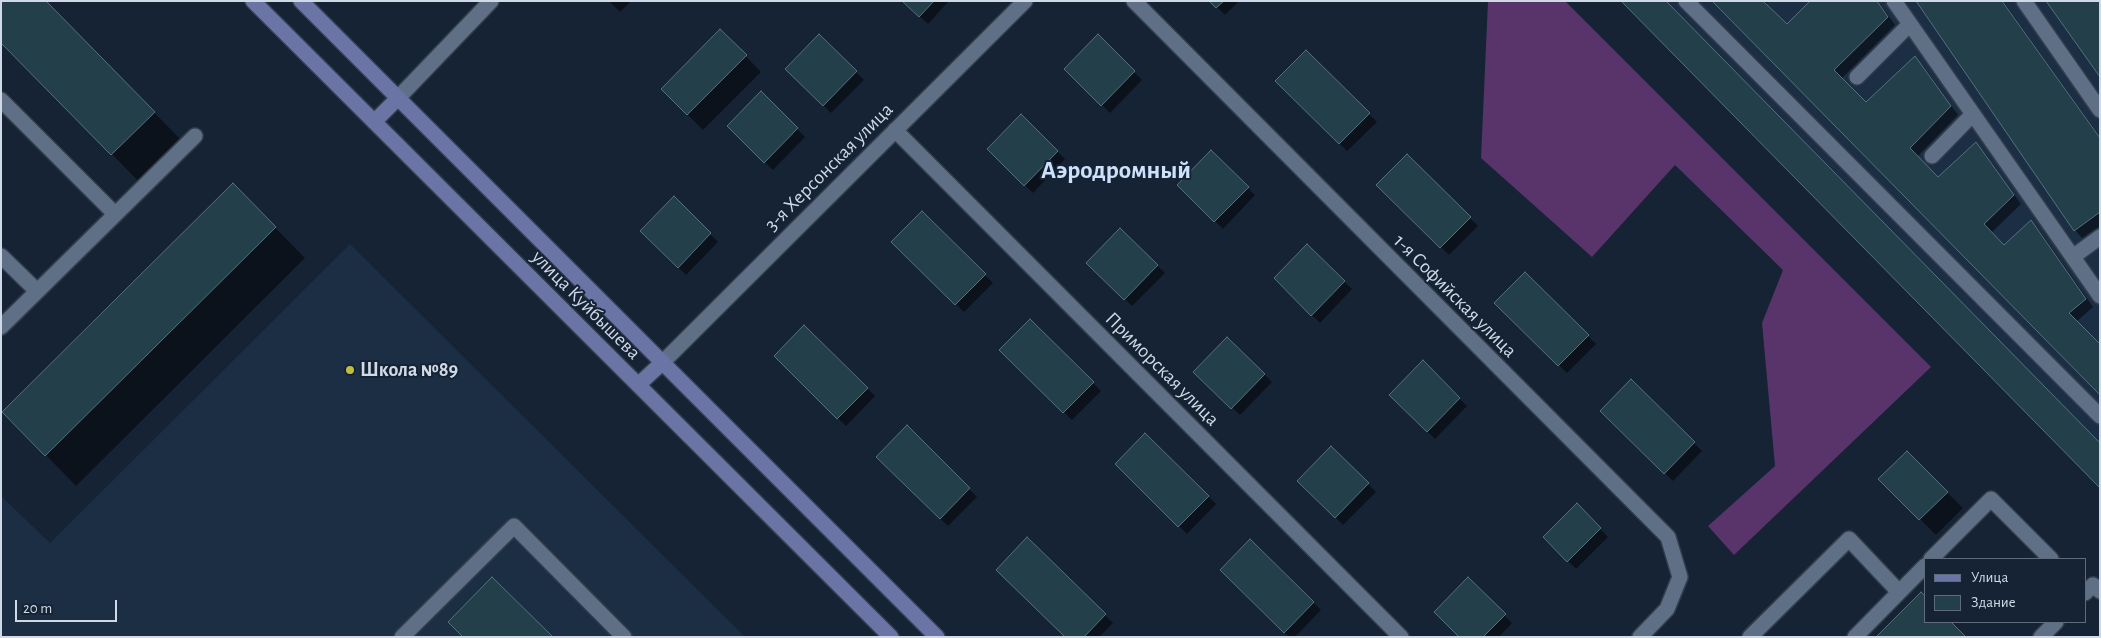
<!DOCTYPE html>
<meta charset="utf-8">
<style>
body{margin:0}
#map{position:relative;width:2101px;height:638px;overflow:hidden;background:#152335;font-family:"Alegreya Sans",sans-serif}
canvas{display:block}
.frame{position:absolute;inset:0;border:2px solid #d0d9e6;pointer-events:none}
.legend{position:absolute;left:1924px;top:558px;width:162px;height:65px;box-sizing:border-box;background:#152335;border:1px solid #606c7c;margin:0;padding:6px 9px;list-style:none;font-size:15px;color:#d0d9e6}
.legend li{display:flex;align-items:center;gap:10px;height:25px}
.legend b{width:25px;border:1px solid #606c7c}
.scale{position:absolute;left:15px;top:600px;width:102px;height:22px;box-sizing:border-box;border:2px solid #d0d9e6;border-top:0;padding-left:6px;font-size:15px;line-height:18px;white-space:nowrap;color:#d0d9e6;-webkit-text-stroke:4px #152335;paint-order:stroke}
</style>
<div id="map">
<canvas width="2101" height="638"></canvas>
<div class="frame"></div>
<ul class="legend">
<li><b style="height:6px;background:#6a74a5"></b>Улица</li>
<li><b style="height:14px;background:#223f4a"></b>Здание</li>
</ul>
<div class="scale">20 m</div>
</div>
<script>
const context = document.querySelector('canvas').getContext('2d');
context.lineJoin = 'round';
function fillPath(path, color) {
  context.fillStyle = color;
  context.fill(path, 'evenodd');
}
function poly(rows) {
  const path = new Path2D();
  for (const r of rows) {
    path.moveTo(r[0], r[1]);
    for (let i = 2; i < r.length; i += 2) path.lineTo(r[i], r[i + 1]);
  }
  return path;
}
function strokePath(path, color, width, dash) {
  context.strokeStyle = color;
  context.lineWidth = width;
  context.lineCap = dash ? 'butt' : 'round';
  context.setLineDash(dash || []);
  context.stroke(path);
}
function drawText(font, color, halo, rows, align = 'center') {
  context.font = font + ' "Alegreya Sans",sans-serif';
  context.lineWidth = 4;
  context.setLineDash([]);
  context.textBaseline = 'middle';
  context.strokeStyle = halo;
  context.fillStyle = color;
  for (const [text, x, y, turn = 0] of rows) {
    context.save();
    context.translate(x, y);
    context.rotate((+turn || 0) * Math.PI / 180);
    context.textAlign = isNaN(turn) ? turn : align;
    if (halo) context.strokeText(text, 0, 0);
    context.fillText(text, 0, 0);
    context.restore();
  }
}
const built = poly([
 [1621,1,2100,1,2100,488],
 [350,244,745,637,1,637,1,496,50,543]
]);
const forest = poly([
 [1488,1,1565,1,1931,367,1734,555,1708,526,1775,466,1762,323,1783,270,1675,165,1592,257,1481,158]
]);
const shadow = poly([
 [45,1,184,143,142,185,112,154],
 [609,1,631,1,620,12],
 [903,1,949,1,928,24],
 [1211,1,1239,1,1225,15],
 [1714,1,1769,1,1765,5,1787,26,1812,1,1878,1,1895,25,1841,79,1866,104,1915,58,1923,66,1958,115,1917,157,1938,179,1976,143,1983,151,2021,204,1991,233,2004,247,2031,222,2039,230,2093,307,2076,322],
 [1917,1,2003,1,2100,137,2100,226,2082,238,2075,230],
 [720,30,761,72,703,130,662,89],
 [819,36,864,80,831,113,787,69],
 [1098,36,1142,80,1110,113,1066,69],
 [1306,52,1377,122,1347,151,1277,81],
 [761,93,805,137,773,170,728,126],
 [1021,116,1065,159,1033,193,988,149],
 [1211,152,1255,195,1223,229,1179,185],
 [1407,156,1478,226,1449,255,1378,185],
 [233,185,305,258,76,486,4,412],
 [674,198,718,242,686,275,642,231],
 [922,213,993,283,964,312,893,242],
 [1120,230,1165,273,1132,306,1088,263],
 [1307,246,1352,289,1320,323,1275,278],
 [1525,274,1596,344,1567,373,1496,303],
 [1030,321,1101,391,1072,420,1001,350],
 [804,326,875,396,846,426,775,356],
 [1227,338,1272,382,1240,415,1195,372],
 [1423,362,1467,406,1435,439,1390,395],
 [1631,381,1702,451,1673,481,1602,411],
 [907,427,977,497,948,526,877,457],
 [1145,435,1216,504,1187,534,1116,464],
 [1331,448,1376,492,1343,525,1299,481],
 [1907,453,1963,508,1936,535,1880,479],
 [1577,505,1608,537,1576,569,1545,537],
 [1027,539,1113,623,1099,637,1066,637],
 [1250,540,1321,610,1295,637,1289,637,1221,570],
 [1468,579,1512,623,1499,637,1461,637]
]);
const building = poly([
 [1,1,46,1,155,112,111,155,1,43,1,1],
 [902,1,934,1,919,17,902,1],
 [1209,1,1224,1,1216,8,1209,1],
 [1621,1,1666,1,2100,443,2100,488,1621,1],
 [1712,1,1763,1,1787,24,1810,1,1877,1,1888,17,1834,70,1866,102,1915,56,1951,106,1910,148,1938,177,1976,142,2014,195,1984,224,2004,245,2031,220,2086,299,2069,313,2100,344,2100,395,1712,1],
 [1916,1,2002,1,2100,138,2100,212,2074,231,1916,1],
 [2046,1,2100,1,2100,77,2046,1],
 [720,29,747,55,687,115,661,89,720,29],
 [819,34,857,71,823,106,785,69,819,34],
 [1098,34,1135,71,1101,106,1064,69,1098,34],
 [1306,50,1370,113,1339,144,1275,81,1306,50],
 [761,91,798,128,764,163,727,126,761,91],
 [1021,114,1058,151,1024,186,987,149,1021,114],
 [1211,150,1249,187,1214,222,1177,185,1211,150],
 [1407,154,1471,217,1440,248,1376,185,1407,154],
 [233,183,276,227,45,456,2,412,233,183],
 [674,196,711,233,678,268,640,231,674,196],
 [922,211,986,274,955,305,891,242,922,211],
 [1120,228,1158,265,1124,300,1086,263,1120,228],
 [1307,244,1345,281,1311,316,1274,278,1307,244],
 [1525,272,1589,335,1558,366,1494,303,1525,272],
 [1030,319,1094,382,1063,413,999,350,1030,319],
 [804,325,868,388,837,419,774,356,804,325],
 [1227,337,1265,374,1231,409,1193,372,1227,337],
 [1423,360,1460,398,1427,432,1389,395,1423,360],
 [1631,379,1695,442,1664,474,1600,411,1631,379],
 [907,425,970,488,940,519,876,457,907,425],
 [1145,433,1209,496,1178,527,1115,464,1145,433],
 [1331,446,1369,483,1335,518,1297,481,1331,446],
 [1907,451,1948,492,1919,520,1878,479,1907,451],
 [1577,503,1601,528,1567,562,1543,537,1577,503],
 [1027,537,1106,614,1084,637,1065,637,996,570,1027,537],
 [1250,539,1314,602,1284,633,1220,570,1250,539],
 [492,577,553,637,463,637,448,622,492,577],
 [1468,577,1506,614,1483,637,1459,637,1434,612,1468,577],
 [1921,592,1925,596,1925,622,1951,622,1966,637,1876,637,1921,592]
]);
const lane = poly([
 [1686,1,2100,416],
 [1894,1,2100,296],
 [2024,1,2100,110],
 [1857,77,1910,24],
 [1,100,114,213],
 [1932,156,1973,114],
 [1,256,37,291],
 [2074,256,2100,237],
 [1,327,195,136],
 [1931,559,1991,499,2051,559],
 [402,637,514,526,624,637],
 [1750,637,1849,539,1899,592],
 [1855,637,1925,566]
]);
const street = poly([
 [1134,1,1668,537,1680,577,1667,609,1640,637],
 [398,98,491,1],
 [895,130,1401,637],
 [663,362,1025,1],
 [2085,593,2093,585,2100,591],
 [2041,637,2056,622]
]);
const secondary = poly([
 [253,1,891,637],
 [301,1,937,637],
 [374,122,398,98],
 [638,385,663,362]
]);
const markers = [
 [350,370,5,"#c1bd40"]
];
const streetNames = [
 ["3-я Херсонская улица",829,167,-45],
 ["1-я Софийская улица",1455,296,45],
 ["улица Куйбышева",586,305,45],
 ["Приморская улица",1162,369,45]
];
const poiNames = [
 ["Школа №89",360,370]
];
const districtNames = [
 ["Аэродромный",1116,170]
];
fillPath(built, '#1b2e44');
fillPath(forest, '#58346b');
fillPath(shadow, '#0007');
fillPath(building, '#223f4a');
strokePath(building, '#54727e', 1);
strokePath(lane, '#333d4c', 18);
strokePath(street, '#333d4c', 18);
strokePath(secondary, '#333d4c', 18);
strokePath(lane, '#5f7086', 15);
strokePath(street, '#5f7086', 15);
strokePath(secondary, '#6a74a5', 15);
for (const [x, y, r, color] of markers) {
  const dot = new Path2D();
  dot.arc(x, y, r, 0, 2 * Math.PI);
  context.fillStyle = color;
  context.fill(dot);
  strokePath(dot, '#152335', 2);
}
drawText('20px', '#d0d9e6', '#152335', streetNames);
drawText('bold 20px', '#d0d9e6', '#152335', poiNames, 'left');
drawText('bold 25px', '#cee1fa', '#152335', districtNames);
</script>
